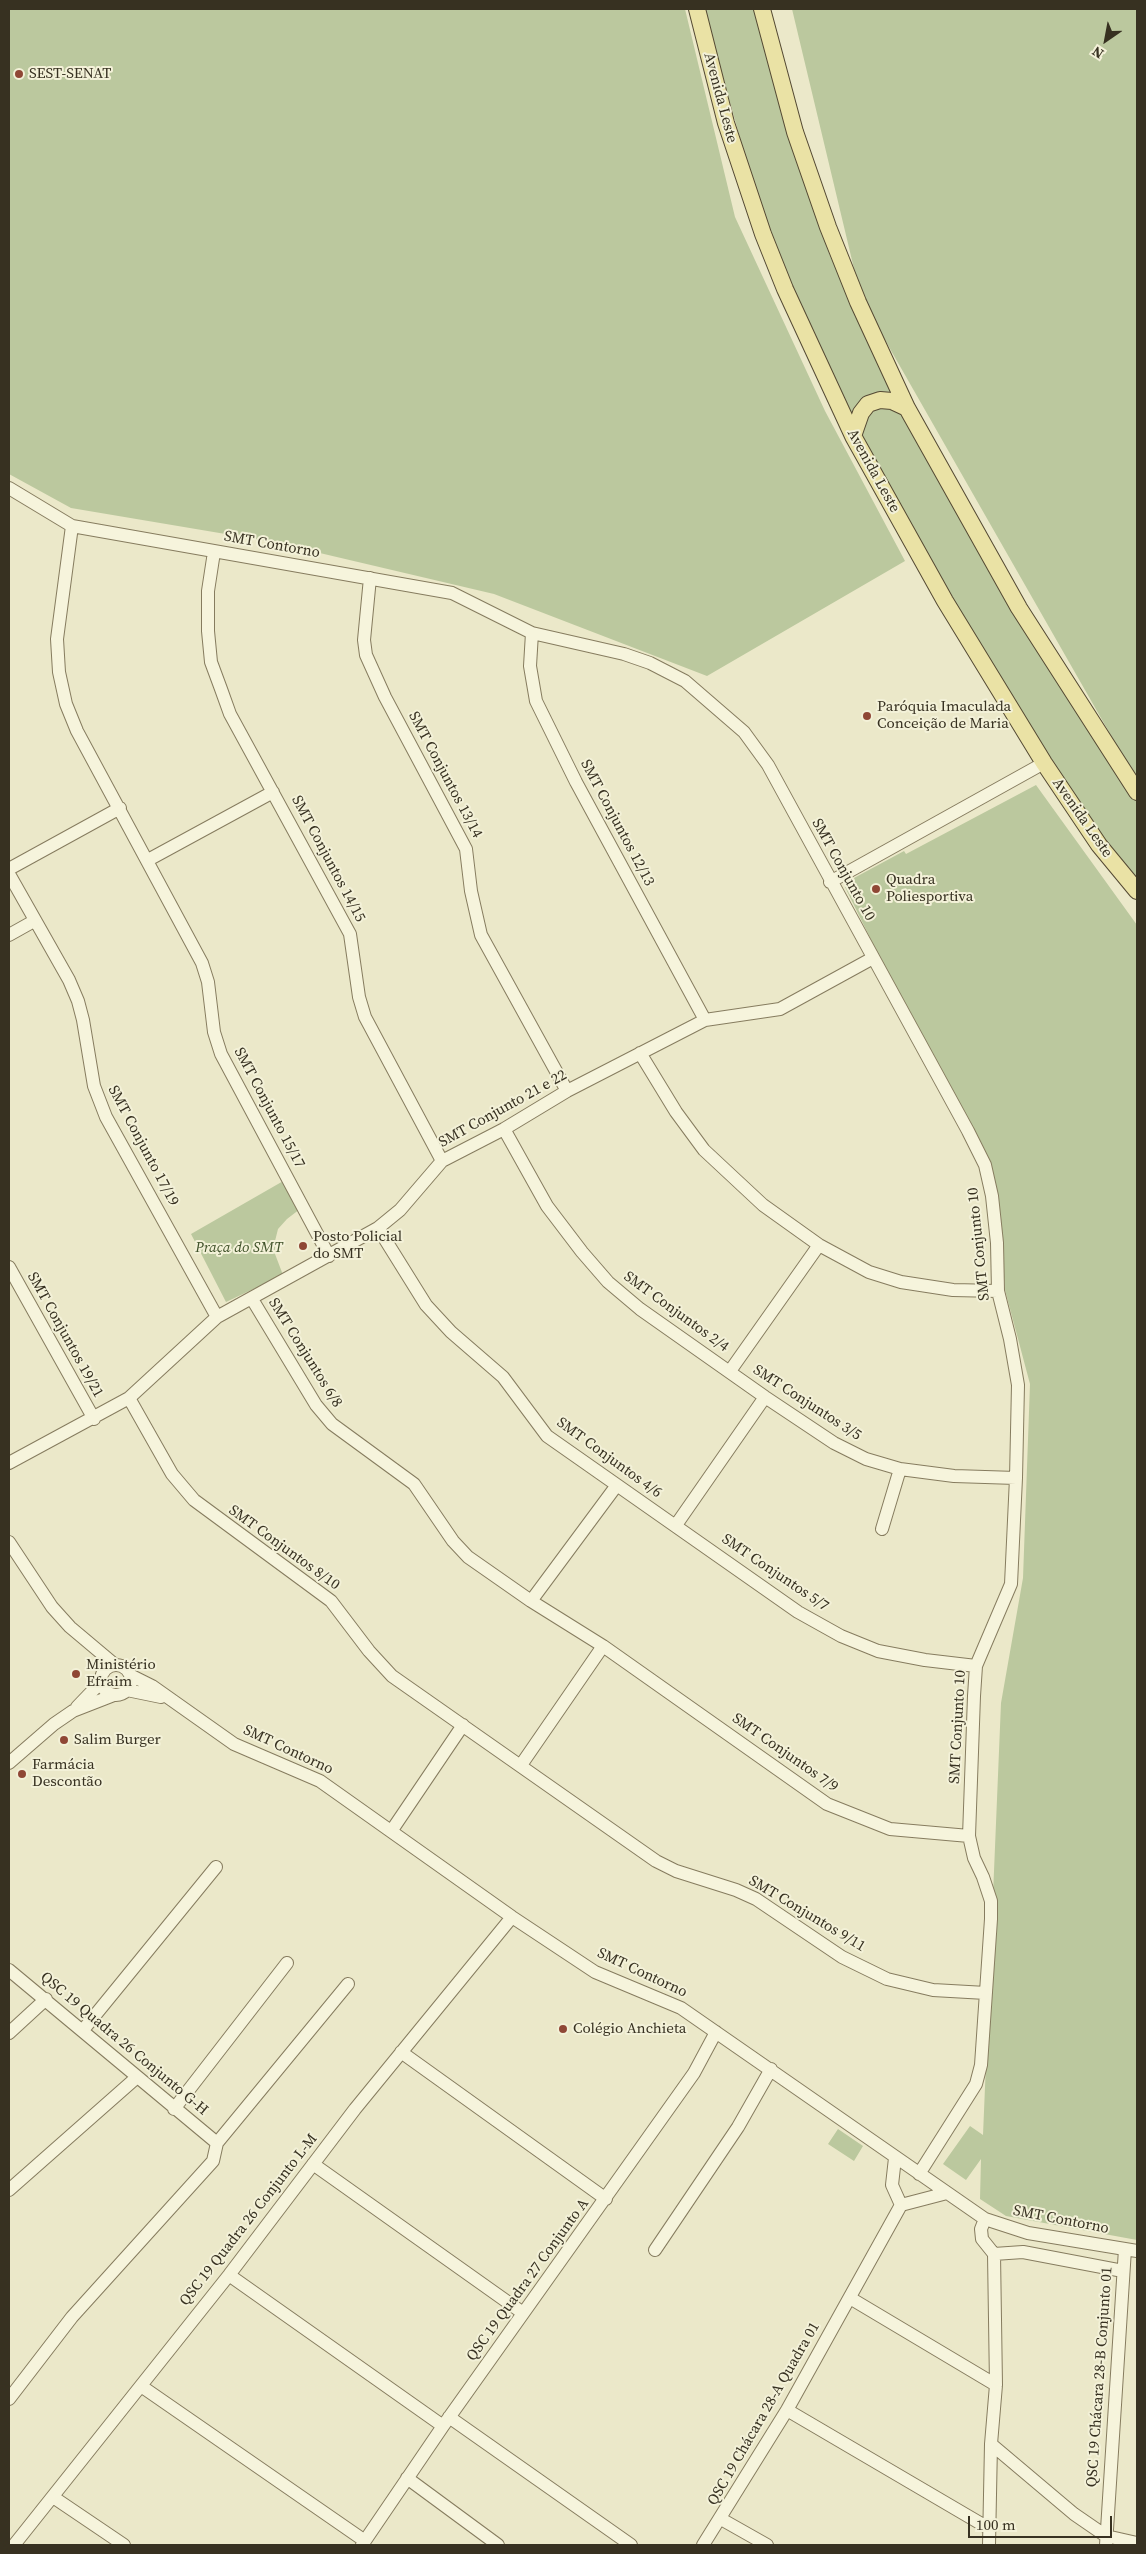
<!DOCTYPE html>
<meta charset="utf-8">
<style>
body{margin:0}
#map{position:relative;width:1146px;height:2554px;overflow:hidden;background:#ebe8c9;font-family:"Source Serif 4",serif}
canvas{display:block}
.frame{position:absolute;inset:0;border:10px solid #373121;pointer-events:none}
.north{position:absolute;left:1081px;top:15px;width:50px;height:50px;-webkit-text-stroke:4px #f3f1d8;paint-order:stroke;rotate:213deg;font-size:14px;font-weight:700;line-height:20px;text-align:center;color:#373121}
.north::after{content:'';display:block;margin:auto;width:18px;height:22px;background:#373121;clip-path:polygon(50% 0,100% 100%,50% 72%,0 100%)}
.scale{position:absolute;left:968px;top:2516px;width:144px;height:22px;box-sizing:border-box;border:2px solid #373121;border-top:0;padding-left:6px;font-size:15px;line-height:18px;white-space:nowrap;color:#373121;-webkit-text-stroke:4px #f3f1d8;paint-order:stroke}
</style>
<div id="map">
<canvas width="1146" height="2554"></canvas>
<div class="frame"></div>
<div class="north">N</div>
<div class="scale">100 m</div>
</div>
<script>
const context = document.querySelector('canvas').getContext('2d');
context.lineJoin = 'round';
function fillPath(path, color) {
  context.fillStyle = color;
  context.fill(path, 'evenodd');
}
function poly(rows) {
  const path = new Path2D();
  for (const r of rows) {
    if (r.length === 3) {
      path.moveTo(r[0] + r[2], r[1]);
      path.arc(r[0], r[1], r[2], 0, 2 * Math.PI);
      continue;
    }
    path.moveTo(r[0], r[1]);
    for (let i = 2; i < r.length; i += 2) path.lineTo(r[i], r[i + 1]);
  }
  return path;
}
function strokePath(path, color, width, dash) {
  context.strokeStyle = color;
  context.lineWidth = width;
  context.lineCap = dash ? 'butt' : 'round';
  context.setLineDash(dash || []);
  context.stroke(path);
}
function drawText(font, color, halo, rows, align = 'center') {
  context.font = font + ' "Source Serif 4",serif';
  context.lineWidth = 4;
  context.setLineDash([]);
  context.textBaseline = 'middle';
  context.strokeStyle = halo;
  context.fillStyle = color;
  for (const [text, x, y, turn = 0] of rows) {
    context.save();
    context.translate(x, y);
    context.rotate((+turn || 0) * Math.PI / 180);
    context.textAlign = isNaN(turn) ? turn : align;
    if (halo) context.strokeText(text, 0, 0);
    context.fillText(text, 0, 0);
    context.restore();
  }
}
const green = poly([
 [9,9,685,9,735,217,825,411,905,561,707,676,494,594,273,542,71,508,9,474],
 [704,9,758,9,766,56,796,157,830,256,903,413,876,401,853,419,792,289,750,174],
 [792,9,1137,9,1137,781,861,298],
 [876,402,904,415,1082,722,1137,800,1137,884,1050,762,854,434],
 [1036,785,1137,925,1137,2240,1006,2216,980,2199,981,2159,966,2180,943,2164,970,2126,983,2135,1001,1703,1023,1578,1030,1384,1005,1290,998,1197,845,887,855,881,854,878,904,851,906,854],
 [285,1180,300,1209,287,1219,278,1229,275,1241,275,1254,283,1275,226,1302,191,1234],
 [838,2129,863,2146,854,2161,828,2144]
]);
const minor = poly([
 [9,488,72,526,452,593,532,633,624,654,650,663,685,681,744,732,768,765,968,1131,985,1165,992,1196,997,1243,998,1291,1010,1339,1018,1385,1016,1478,1011,1584,976,1666,974,1696,969,1836,974,1858,983,1877,991,1901,991,1919,981,2065,976,2084,919,2174],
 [72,526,57,639,59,672,66,704,77,731,202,963,208,982,214,1032,221,1054,329,1256],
 [214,552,208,591,208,631,211,662,221,689,230,714,350,934,359,997,365,1017,442,1161],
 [370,578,364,640,366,655,385,697,466,849,471,891,481,935,567,1091],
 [532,633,530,666,536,701,576,782,705,1020],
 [148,860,273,792],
 [9,869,120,808],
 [9,874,69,980,78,1001,83,1020,94,1086,106,1117,217,1317],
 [830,882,1044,763],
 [9,935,34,921],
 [640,1053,676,1112,704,1150,763,1205,819,1245,869,1272,901,1282,953,1290,998,1291],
 [504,1129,547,1206,582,1252,608,1282,640,1309,765,1397,834,1443,866,1459,900,1469,954,1476,1016,1478],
 [378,1228,426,1305,451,1332,503,1377,547,1436,798,1612,841,1636,878,1651,925,1660,976,1666],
 [9,1267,94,1419],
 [252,1299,316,1405,332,1424,414,1484,453,1541,468,1557,531,1601,603,1646,827,1804,890,1829,969,1836],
 [730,1371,819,1245],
 [129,1398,172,1474,194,1500,331,1601,369,1651,392,1676,656,1861,676,1871,736,1890,756,1899,842,1957,887,1979,933,1990,986,1993],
 [9,1463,129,1398,217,1317,378,1228,400,1210,442,1161,504,1129,567,1091,705,1020,780,1009,873,958],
 [676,1525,765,1397],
 [882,1529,900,1469],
 [9,1542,52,1607,70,1627,114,1664],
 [531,1601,617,1485],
 [116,1680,15],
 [130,1675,152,1686,234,1744,320,1781,512,1917,595,1972,681,2008,985,2219,1028,2233,1137,2251],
 [127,1690,161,1697],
 [77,1707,101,1682],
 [9,1763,54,1724,73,1711,114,1695],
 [521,1765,603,1646],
 [392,1830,463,1725],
 [9,1970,217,2143],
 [83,2030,216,1867],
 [9,2033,46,1999],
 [401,2052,606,2199],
 [174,2109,287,1963],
 [895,2158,892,2185,901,2205],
 [313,2164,523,2313],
 [9,2190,136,2078],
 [985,2219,981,2229,982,2239,994,2254,996,2385,991,2444,989,2545],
 [655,2250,738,2127,771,2069],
 [994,2254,1023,2252,1123,2271],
 [229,2275,443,2426],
 [850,2298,996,2385],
 [141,2386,365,2541],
 [9,2399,72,2317,213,2161,217,2143,348,1984],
 [787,2410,990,2529],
 [449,2417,631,2545],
 [991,2444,1074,2514,1106,2536,1137,2543],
 [407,2478,498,2545],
 [53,2497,124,2545],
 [721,2519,767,2545],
 [14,2545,229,2275,355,2109,512,1917],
 [362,2545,443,2426,694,2073,716,2032],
 [703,2545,787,2410,901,2205,947,2193],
 [1106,2545,1125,2249]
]);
const major = poly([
 [697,9,726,123,763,234,785,289,853,436,945,601,1044,763,1099,845,1137,891],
 [762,9,795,132,828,227,858,302,907,408,1019,608,1137,792],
 [853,436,861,413,868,404,880,400,892,401,907,408]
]);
const markers = [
 [19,74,5,"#8f4735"],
 [867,716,5,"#8f4735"],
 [876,889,5,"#8f4735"],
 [303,1246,5,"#8f4735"],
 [76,1674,5,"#8f4735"],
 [64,1740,5,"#8f4735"],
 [22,1774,5,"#8f4735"],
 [563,2029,5,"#8f4735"]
];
const poiNames = [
 ["SEST-SENAT",29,74],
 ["Paróquia Imaculada",877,707],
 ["Conceição de Maria",877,724],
 ["Quadra",886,880],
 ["Poliesportiva",886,897],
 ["Posto Policial",313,1237],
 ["do SMT",313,1254],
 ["Ministério",86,1665],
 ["Efraim",86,1682],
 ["Salim Burger",74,1740],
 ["Farmácia",32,1765],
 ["Descontão",32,1782],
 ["Colégio Anchieta",573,2029]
];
const streetNames = [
 ["Avenida Leste",720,98,75],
 ["Avenida Leste",873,471,61],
 ["SMT Contorno",272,545,10],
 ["SMT Conjuntos 13/14",445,775,62],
 ["Avenida Leste",1082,818,55],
 ["SMT Conjuntos 12/13",617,823,62],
 ["SMT Conjuntos 14/15",328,859,62],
 ["SMT Conjunto 10",843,870,61],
 ["SMT Conjunto 15/17",269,1108,62],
 ["SMT Conjunto 21 e 22",503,1109,-29],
 ["SMT Conjunto 17/19",143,1146,62],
 ["SMT Conjunto 10",979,1244,-96],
 ["SMT Conjuntos 2/4",676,1312,36],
 ["SMT Conjuntos 19/21",65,1335,61],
 ["SMT Conjuntos 6/8",305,1353,58],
 ["SMT Conjuntos 3/5",807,1403,33],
 ["SMT Conjuntos 4/6",609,1458,36],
 ["SMT Conjuntos 8/10",284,1548,36],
 ["SMT Conjuntos 5/7",775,1573,34],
 ["SMT Conjunto 10",958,1727,-87],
 ["SMT Contorno",288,1750,25],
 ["SMT Conjuntos 7/9",785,1753,35],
 ["SMT Conjuntos 9/11",807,1914,31],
 ["SMT Contorno",642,1973,25],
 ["QSC 19 Quadra 26 Conjunto G-H",124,2044,40],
 ["QSC 19 Quadra 26 Conjunto L-M",249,2220,-52],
 ["SMT Contorno",1061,2220,11],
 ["QSC 19 Quadra 27 Conjunto A",528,2280,-54],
 ["QSC 19 Chácara 28-B Conjunto 01",1100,2377,-86],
 ["QSC 19 Chácara 28-A Quadra 01",764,2414,-60]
];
const parkNames = [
 ["Praça do SMT",239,1248]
];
fillPath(green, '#bbc89e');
strokePath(minor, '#867c5f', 14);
strokePath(major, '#544933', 18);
strokePath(minor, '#f6f4dc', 12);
strokePath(major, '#eae2a5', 16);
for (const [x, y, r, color] of markers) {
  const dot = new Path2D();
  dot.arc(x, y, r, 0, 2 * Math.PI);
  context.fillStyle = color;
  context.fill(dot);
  strokePath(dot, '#f3f1d8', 2);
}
drawText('15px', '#373121', '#f3f1d8', poiNames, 'left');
drawText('15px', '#373121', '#f3f1d8', streetNames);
drawText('italic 15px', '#40522a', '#f3f1d8', parkNames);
</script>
